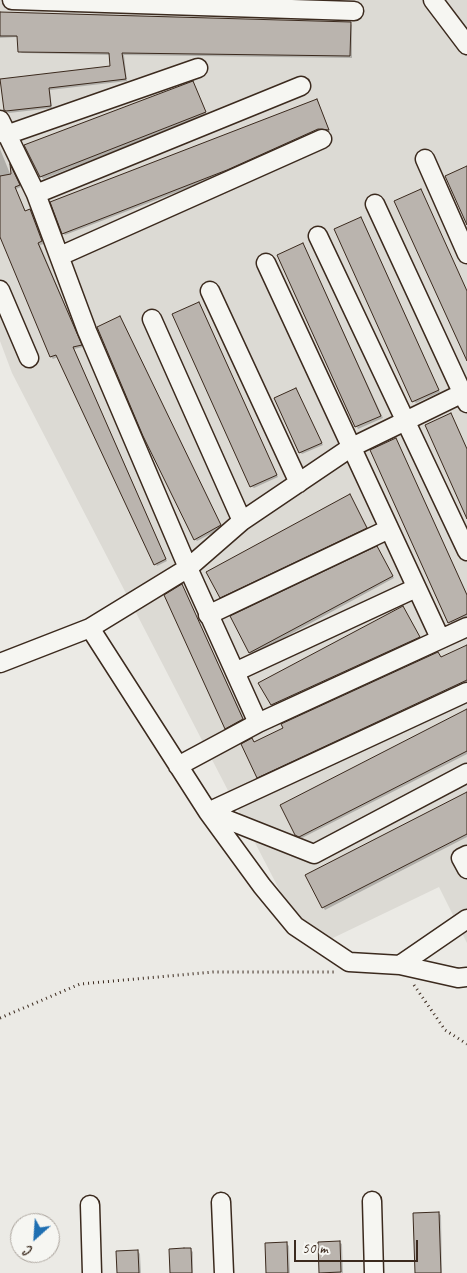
<!DOCTYPE html>
<meta charset="utf-8">
<style>
body{margin:0}
#map{position:relative;width:467px;height:1273px;overflow:hidden;background:#ebeae5;font-family:Caveat,sans-serif}
canvas{display:block}
.north{position:absolute;left:10px;top:1213px;width:50px;height:50px;box-sizing:border-box;background:#f6f6f2;border:1px solid #aba49d;border-radius:50%;rotate:206deg;font-size:14px;font-weight:700;line-height:20px;text-align:center;color:#3b2a1e}
.north::after{content:'';display:block;margin:auto;width:18px;height:22px;background:#1f6fb2;clip-path:polygon(50% 0,100% 100%,50% 72%,0 100%)}
.scale{position:absolute;left:294px;top:1240px;width:124px;height:22px;box-sizing:border-box;border:2px solid #3b2a1e;border-top:0;padding-left:6px;font-size:15px;line-height:18px;white-space:nowrap;color:#3b2a1e;-webkit-text-stroke:4px #f6f6f2;paint-order:stroke}
</style>
<div id="map">
<canvas width="467" height="1273"></canvas>
<div class="north">С</div>
<div class="scale">50 m</div>
</div>
<script>
const context = document.querySelector('canvas').getContext('2d');
context.lineJoin = 'round';
function fillPath(path, color) {
  context.fillStyle = color;
  context.fill(path, 'evenodd');
}
function poly(rows) {
  const path = new Path2D();
  for (const r of rows) {
    path.moveTo(r[0], r[1]);
    for (let i = 2; i < r.length; i += 2) path.lineTo(r[i], r[i + 1]);
  }
  return path;
}
function strokePath(path, color, width, dash) {
  context.strokeStyle = color;
  context.lineWidth = width;
  context.lineCap = dash ? 'butt' : 'round';
  context.setLineDash(dash || []);
  context.stroke(path);
}
const built = poly([
 [0,0,467,0,467,943,439,887,310,949,12,373,0,341]
]);
const shadow = poly([
 [0,14,350,23,352,25,352,58,124,55,127,81,50,90,52,108,9,113,5,110,1,80,111,68,111,55,22,53,19,51,18,37,0,38],
 [193,82,207,115,43,179,41,176],
 [317,100,330,132,320,131,229,172,65,235,63,233],
 [0,149,11,176,12,168,21,187,16,189,26,212,30,211,32,213,44,244,40,245,83,347,74,349,167,561,157,566,58,357,53,359,51,357,0,234],
 [363,221,440,392,416,403,414,401],
 [303,244,383,418,358,429,278,255],
 [201,306,278,477,254,488,251,486],
 [122,320,222,528,197,541,195,539],
 [296,390,323,445,302,454,300,452],
 [396,440,467,595,467,617,451,624],
 [350,496,369,530,223,599,221,597],
 [379,550,394,578,252,655,250,652],
 [182,586,245,721,228,730,226,728],
 [405,610,421,639,274,707,272,705,260,683],
 [467,646,467,683,260,779,258,777,252,740,255,743],
 [467,710,467,754,302,838,296,834],
 [467,793,467,837,325,910,323,907],
 [438,1213,441,1215,442,1273,416,1273],
 [339,1242,342,1244,343,1273,321,1273],
 [287,1244,289,1246,290,1273,267,1273],
 [191,1250,193,1252,193,1273,171,1273],
 [138,1251,140,1254,141,1273,118,1273]
]);
const building = poly([
 [0,12,351,22,350,56,122,53,126,79,49,88,51,106,6,111,4,110,0,79,110,66,109,53,18,52,17,36,0,36,0,12],
 [193,81,206,112,40,177,24,145,193,81],
 [317,99,329,130,318,129,227,170,62,234,50,202,317,99],
 [10,164,20,185,15,187,25,211,30,209,42,241,38,243,82,345,73,347,166,559,154,565,56,355,50,357,0,237,0,176,11,174,10,164],
 [467,166,467,225,445,176,467,166],
 [421,189,467,291,467,361,394,201,421,189],
 [361,217,439,390,412,402,334,229,361,217],
 [303,243,381,416,355,427,277,255,303,243],
 [199,302,277,475,250,487,172,314,199,302],
 [120,316,221,525,194,540,143,436,97,327,120,316],
 [296,388,322,443,299,453,274,398,296,388],
 [451,413,467,449,467,519,425,425,451,413],
 [396,438,467,595,467,614,448,623,370,450,396,438],
 [350,494,367,528,220,598,206,572,350,494],
 [377,546,393,576,249,653,230,616,377,546],
 [182,584,243,719,225,729,164,595,182,584],
 [403,606,420,637,271,705,258,683,403,606],
 [467,645,467,680,257,778,241,744,252,738,254,742,283,728,281,724,438,652,441,657,467,645],
 [467,709,467,751,299,837,295,835,280,805,467,709],
 [467,792,467,834,322,908,305,875,467,792],
 [439,1212,441,1273,415,1273,413,1213,439,1212],
 [340,1241,341,1272,319,1273,318,1242,340,1241],
 [287,1242,288,1273,266,1273,265,1243,287,1242],
 [184,1248,191,1248,192,1273,170,1273,169,1249,184,1248],
 [138,1250,139,1273,117,1273,116,1251,138,1250]
]);
const path = poly([
 [414,985,445,1030,467,1044],
 [0,1018,80,984,213,972,335,972]
]);
const minor = poly([
 [12,0,354,11],
 [433,0,467,45],
 [0,120,36,194,87,331,188,568,258,723],
 [6,135,198,68],
 [425,159,467,254],
 [36,194,301,86],
 [375,204,467,403],
 [318,236,467,551],
 [60,256,322,139],
 [266,263,440,638],
 [0,290,29,358],
 [210,291,299,483],
 [152,319,242,521],
 [208,615,389,529],
 [90,628,208,812,262,886,295,926,349,962,400,965,458,978,467,977],
 [0,663,90,628,188,568,242,521,350,448,467,391],
 [235,672,416,588],
 [178,766,258,723,467,627],
 [208,812,314,854,467,773],
 [208,812,467,692],
 [467,855,461,858,467,869],
 [400,965,467,919],
 [372,1201,374,1273],
 [221,1202,224,1273],
 [90,1205,92,1273]
]);
fillPath(built, '#dcdad4');
fillPath(shadow, '#0003');
fillPath(building, '#bab4ae');
strokePath(building, '#3b2a1e', 1);
strokePath(minor, '#3b2a1e', 21);
strokePath(path, '#3b2a1e', 3, [1, 4]);
strokePath(minor, '#f6f6f2', 18);
</script>
